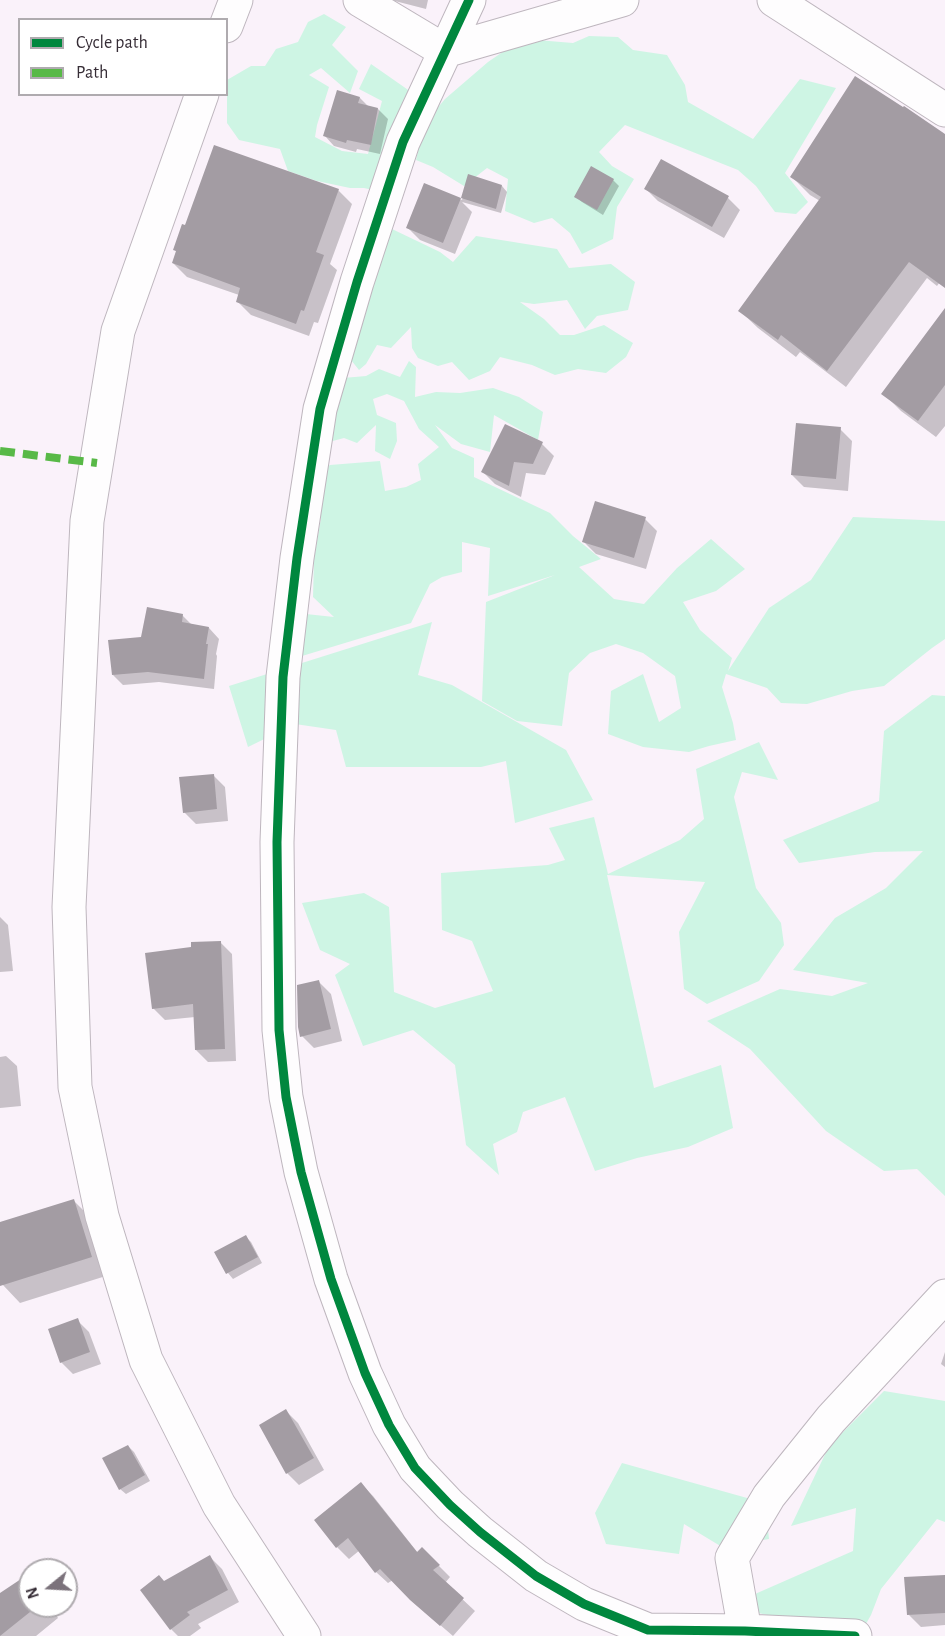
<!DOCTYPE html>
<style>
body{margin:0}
#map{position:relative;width:945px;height:1636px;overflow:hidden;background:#faf2fa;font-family:"Alegreya Sans",sans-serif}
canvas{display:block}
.legend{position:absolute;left:18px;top:18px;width:210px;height:78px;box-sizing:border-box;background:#fff;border:2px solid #afabaf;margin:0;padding:8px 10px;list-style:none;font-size:18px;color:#362d36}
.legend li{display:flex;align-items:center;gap:12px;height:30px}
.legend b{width:30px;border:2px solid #afabaf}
.north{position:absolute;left:18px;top:1558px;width:60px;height:60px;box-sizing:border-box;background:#fff;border:2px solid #afabaf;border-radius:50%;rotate:252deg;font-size:16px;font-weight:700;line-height:24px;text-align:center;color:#362d36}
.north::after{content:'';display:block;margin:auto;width:21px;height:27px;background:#7b727b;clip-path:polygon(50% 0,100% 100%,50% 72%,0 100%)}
</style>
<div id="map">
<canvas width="945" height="1636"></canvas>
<ul class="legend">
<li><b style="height:8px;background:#00873e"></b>Cycle path</li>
<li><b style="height:8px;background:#58b947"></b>Path</li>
</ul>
<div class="north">N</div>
</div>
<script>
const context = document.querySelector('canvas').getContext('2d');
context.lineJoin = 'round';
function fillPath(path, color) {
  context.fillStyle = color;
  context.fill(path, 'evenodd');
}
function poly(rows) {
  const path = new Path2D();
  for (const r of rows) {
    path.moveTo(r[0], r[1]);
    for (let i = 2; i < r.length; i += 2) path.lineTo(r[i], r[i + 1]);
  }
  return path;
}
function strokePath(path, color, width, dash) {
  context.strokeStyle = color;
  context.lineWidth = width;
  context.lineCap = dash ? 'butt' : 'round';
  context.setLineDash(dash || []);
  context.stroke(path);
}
const green = poly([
 [324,14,346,27,332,45,358,71,350,93,321,68,309,75,329,87,317,125,315,137,342,151,368,154,382,101,359,89,371,64,414,94,407,134,405,188,386,193,364,188,350,188,317,181,288,171,280,149,239,140,227,123,227,80,251,66,265,66,276,49,298,42,308,22],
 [589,36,618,37,633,50,667,55,685,85,688,102,753,139,800,79,836,88,785,173,808,202,796,214,775,212,756,186,738,170,625,125,599,152,612,166,634,179,617,207,613,239,582,254,570,233,552,218,534,223,505,211,508,179,487,168,464,186,433,167,416,160,424,124,445,99,488,62,507,49,537,40,573,43],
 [392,229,440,252,453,262,476,236,557,249,569,268,611,264,635,282,628,310,597,316,585,329,567,300,534,304,520,302,544,319,560,335,574,335,604,325,633,343,626,357,606,373,578,369,555,375,532,365,500,357,490,371,469,380,452,362,438,366,418,358,412,348,411,327,391,348,377,345,366,364,359,370,351,360,370,292],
 [409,361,416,367,415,397,436,392,460,393,493,388,519,397,543,412,538,440,494,415,490,452,461,444,435,425,452,448,474,458,474,477,550,513,573,536,601,559,579,567,614,599,644,604,677,568,711,539,745,569,716,591,683,602,700,630,732,658,728,671,769,608,811,580,853,517,945,521,945,639,932,648,884,686,852,691,807,704,781,703,767,688,726,674,722,687,733,723,736,740,709,746,689,752,643,747,608,734,611,691,643,674,659,722,681,708,675,676,643,653,616,644,590,653,569,673,562,726,517,721,482,701,486,602,555,575,488,596,490,548,462,542,462,572,442,577,430,584,411,623,302,656,306,614,334,617,313,597,314,559,321,518,318,472,330,465,380,461,385,491,406,487,421,480,418,464,439,447,419,429,404,401,387,394,373,399,377,415,396,423,397,441,390,459,375,451,376,425,357,443,344,438,329,442,307,420,340,400,343,378,366,376,379,369,400,377],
 [432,622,418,675,452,685,566,750,593,800,515,823,506,761,481,767,346,767,336,730,295,724,248,747,229,686],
 [932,695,945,696,945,1196,917,1169,884,1171,826,1131,750,1049,707,1021,780,989,832,996,868,983,793,970,835,918,886,888,923,851,875,852,799,863,783,840,879,801,884,731],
 [759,742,778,780,742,772,734,797,756,888,781,923,784,945,759,981,707,1004,684,989,679,932,705,882,607,875,654,1088,721,1065,733,1128,688,1147,637,1158,595,1171,565,1097,523,1112,517,1132,493,1144,499,1175,466,1145,455,1065,413,1030,363,1046,335,975,350,964,320,950,302,903,364,893,389,907,394,992,435,1008,493,991,472,941,442,930,441,873,548,865,565,860,549,828,594,817,608,874,680,840,704,819,696,769],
 [884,1391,945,1401,945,1522,937,1519,881,1589,871,1615,859,1636,741,1609,755,1594,853,1551,856,1508,791,1526,829,1446],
 [622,1463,765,1503,769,1539,722,1547,684,1524,679,1554,606,1544,595,1513]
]);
const shadow = poly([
 [391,0,428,0,426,9],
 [338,91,360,98,369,107,378,109,388,119,380,154,357,149,356,152,334,146,325,136],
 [945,136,945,275,937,286,927,278,846,387,800,352,796,357,758,328,740,311,820,201,810,195,792,177],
 [592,168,613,180,619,186,603,215,582,202,576,197],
 [469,176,502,186,507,192,501,213,462,202,472,212,455,254,420,240,408,228,425,185,462,200],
 [646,189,728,198,740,210,724,238,658,201],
 [338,190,352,204,330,264,337,270,318,323,314,322,309,336,251,315,237,301,239,295,187,277,173,263,177,252,175,250],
 [945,310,945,426,936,437,901,411,883,393],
 [840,429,852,441,848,491,804,487,792,475],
 [542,444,554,456,545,475,526,473,521,497,495,484,483,472],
 [645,519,657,531,646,569,596,554,584,542],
 [182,615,193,626,209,628,219,639,216,654,217,656,214,689,159,682,123,685,113,675,142,639],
 [213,775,225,787,228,821,196,824,184,812],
 [0,917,8,925,13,971,0,972],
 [220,942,232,954,236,1061,208,1062,196,1050,195,1017,165,1020,153,1008,193,949],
 [319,982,331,994,342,1041,314,1048,302,1036],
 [6,1056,17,1066,21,1106,0,1108,0,1057],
 [73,1200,91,1218,109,1275,20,1303,3,1285,0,1276,0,1223],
 [246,1237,251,1242,262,1263,233,1279,228,1273],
 [77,1320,89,1332,101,1364,73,1374,61,1362],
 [945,1352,945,1367,941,1364],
 [286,1411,298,1423,324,1470,299,1485,287,1473],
 [128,1446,134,1452,150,1481,126,1494,120,1489],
 [361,1484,373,1496,418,1553,422,1549,450,1577,445,1583,475,1611,453,1636,424,1611,393,1580,388,1583,376,1572,360,1550,349,1559,337,1547,316,1520],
 [210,1557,222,1569,239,1602,198,1624,201,1628,190,1636,178,1636,171,1629,165,1583],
 [945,1576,945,1625,921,1627,909,1615],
 [30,1581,30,1606,50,1606,58,1618,36,1636,0,1636,0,1594]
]);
const building = poly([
 [855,76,903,107,904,106,945,134,945,288,909,262,827,371,781,335,778,340,738,311,821,197,790,177],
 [337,90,360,97,358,103,378,108,371,145,347,140,346,143,323,136],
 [214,145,339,189,316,252,324,255,304,311,301,310,296,324,236,302,240,288,172,263,176,251,173,250,182,224,185,225],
 [661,159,729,196,712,227,644,189],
 [591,166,614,179,597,210,574,197],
 [468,174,502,185,496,209,461,198],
 [424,183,461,198,443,243,406,228],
 [945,308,945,385,918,421,881,394],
 [796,423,841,427,836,479,791,475],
 [505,424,543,442,533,464,514,462,509,486,481,472],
 [595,501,646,517,634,558,582,542],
 [147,607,183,614,182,622,209,627,206,644,208,644,204,679,148,672,112,675,108,640,141,637],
 [214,774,217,809,183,813,179,777],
 [221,941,225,1049,195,1050,193,1004,152,1009,145,953,191,947,191,942],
 [319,980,331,1029,300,1037,298,1027,297,985],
 [74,1199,92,1257,0,1286,0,1222],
 [246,1235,258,1257,226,1274,214,1252],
 [78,1318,90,1352,60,1363,48,1329],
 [286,1409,314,1458,286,1474,259,1425],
 [128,1445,145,1475,119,1490,102,1458],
 [361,1482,417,1552,422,1547,440,1565,433,1570,464,1598,440,1626,410,1600,380,1569,375,1573,348,1538,336,1548,314,1520],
 [210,1555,228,1590,187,1612,190,1615,170,1630,140,1590,159,1575,164,1581],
 [30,1573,30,1612,0,1636,0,1593],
 [945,1575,945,1613,907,1615,904,1577]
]);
const minor = poly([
 [360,0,445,51,622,0],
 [469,0,403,142,357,282,320,409,297,558,283,677,277,842,279,1030,286,1097,301,1172,331,1279,365,1373,389,1425,415,1468,450,1505,480,1532,536,1576,584,1604,648,1630,745,1631,855,1636],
 [774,0,945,110],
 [226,26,236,0],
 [202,94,118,331,87,521,69,907,75,1087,102,1216,146,1360,219,1505,304,1636],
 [745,1631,732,1558,769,1496,831,1419,945,1296]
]);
const quiet = poly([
 [0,451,97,463]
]);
const cycleway = poly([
 [469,0,403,142,357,282,320,409,297,558,283,677,277,842,279,1030,286,1097,301,1172,331,1279,365,1373,389,1425,415,1468,450,1505,480,1532,536,1576,584,1604,648,1630,745,1631,855,1636]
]);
fillPath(green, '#cef5e4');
fillPath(shadow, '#0003');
fillPath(building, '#a39ca3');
strokePath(minor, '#beb6be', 35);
strokePath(minor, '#fefdfe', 33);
strokePath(quiet, '#58b947', 8, [15, 8]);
strokePath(cycleway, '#00873e', 9);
</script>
